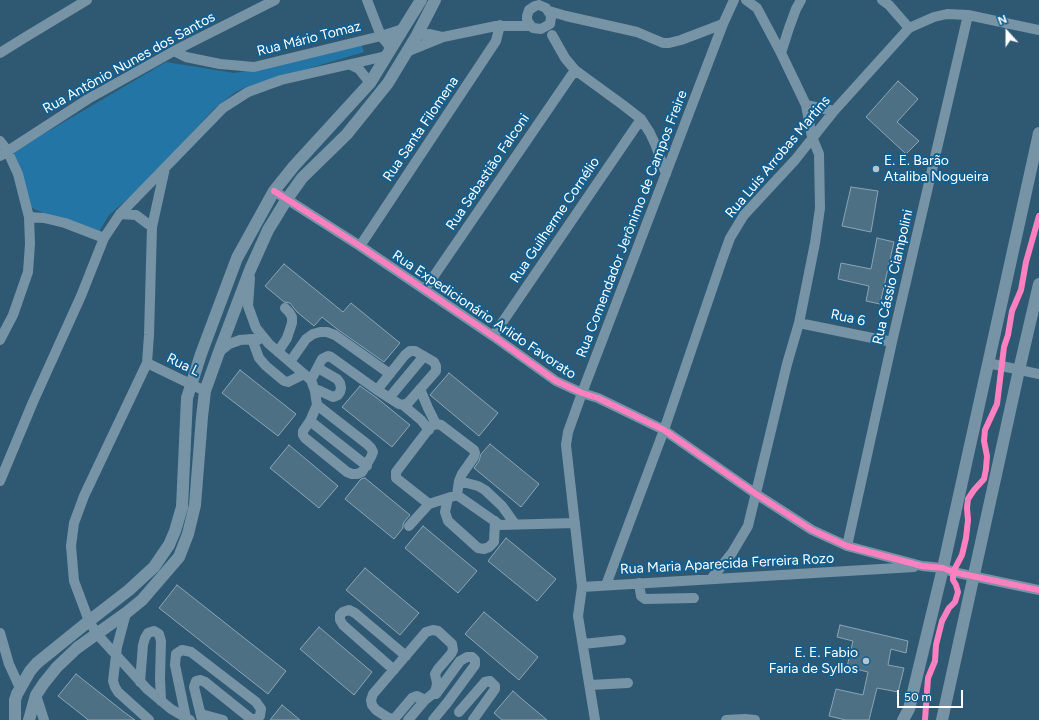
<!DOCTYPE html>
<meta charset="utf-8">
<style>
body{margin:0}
#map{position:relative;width:1039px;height:720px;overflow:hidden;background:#2f5973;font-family:Figtree,sans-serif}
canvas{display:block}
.north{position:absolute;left:987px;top:12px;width:40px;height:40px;-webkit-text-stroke:3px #125f90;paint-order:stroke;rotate:339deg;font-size:11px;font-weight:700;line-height:16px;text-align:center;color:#fff}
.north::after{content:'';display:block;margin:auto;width:14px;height:18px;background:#fff;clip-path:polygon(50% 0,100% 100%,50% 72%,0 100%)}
.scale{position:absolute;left:897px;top:690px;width:66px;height:18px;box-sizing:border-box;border:2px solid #fff;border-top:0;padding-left:5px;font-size:12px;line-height:14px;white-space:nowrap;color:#fff;-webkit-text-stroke:3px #125f90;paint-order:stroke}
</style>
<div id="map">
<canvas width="1039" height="720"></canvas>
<div class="north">N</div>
<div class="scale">50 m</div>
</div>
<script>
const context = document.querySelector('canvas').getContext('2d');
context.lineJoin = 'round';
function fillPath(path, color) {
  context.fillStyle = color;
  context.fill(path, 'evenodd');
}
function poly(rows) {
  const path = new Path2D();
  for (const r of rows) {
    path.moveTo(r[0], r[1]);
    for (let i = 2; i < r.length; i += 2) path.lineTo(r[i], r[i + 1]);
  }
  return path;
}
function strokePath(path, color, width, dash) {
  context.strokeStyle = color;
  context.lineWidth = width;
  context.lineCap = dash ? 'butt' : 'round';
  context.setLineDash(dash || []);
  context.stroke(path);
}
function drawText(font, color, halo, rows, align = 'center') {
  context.font = font + ' Figtree,sans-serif';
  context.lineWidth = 4;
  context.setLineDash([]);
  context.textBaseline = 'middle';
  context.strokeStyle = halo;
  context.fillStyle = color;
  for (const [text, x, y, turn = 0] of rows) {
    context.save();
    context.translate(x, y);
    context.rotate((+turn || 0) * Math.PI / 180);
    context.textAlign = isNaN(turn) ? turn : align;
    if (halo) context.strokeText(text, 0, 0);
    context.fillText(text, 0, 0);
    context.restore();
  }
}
const green = poly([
 [361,43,364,52,246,87,234,93,214,109,162,165,153,173,147,182,109,215,99,232,84,231,30,207,13,152,166,62,234,73,259,69]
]);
const building = poly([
 [898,81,918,99,897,122,919,141,906,154,866,117,898,81],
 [851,187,878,191,871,232,842,226,851,187],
 [877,238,894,242,880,304,866,301,869,286,838,279,841,263,871,269,877,238],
 [284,264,343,312,351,303,400,343,384,362,337,329,322,317,314,326,297,312,290,303,284,302,265,286,284,264],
 [240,370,296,414,278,436,222,393,240,370],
 [449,373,498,413,479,436,430,395,449,373],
 [360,386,377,398,410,425,392,447,342,407,360,386],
 [490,444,539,484,521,507,474,468,479,461,481,454,490,444],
 [289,445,338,486,319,508,270,468,289,445],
 [365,478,410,515,404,522,403,525,403,528,394,539,345,499,361,479,365,478],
 [423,526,477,571,458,593,405,548,423,526],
 [506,538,556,579,537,601,488,561,506,538],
 [365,568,419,613,400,635,346,590,365,568],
 [177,585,286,671,268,694,159,608,177,585],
 [484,612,538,657,519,680,465,634,484,612],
 [840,625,908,641,906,653,891,649,888,665,904,668,898,692,877,688,869,720,846,720,829,716,836,689,863,695,868,672,847,667,853,641,837,637,840,625],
 [319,627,372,672,354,695,300,649,319,627],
 [76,674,124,712,135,720,88,720,86,718,58,696,76,674],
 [513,691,522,699,547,720,502,720,494,713,513,691],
 [282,705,300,720,270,720,282,705]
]);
const minor = poly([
 [367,0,381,36,391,48],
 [882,0,889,5,909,28],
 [539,5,546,8,550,14,551,17,550,24,541,29,533,28,531,26,528,22,527,19,527,16,529,10,535,6,539,5],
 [549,11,566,16,637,32,663,43,669,43,681,40,723,24,734,0],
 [417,35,430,34,443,37],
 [552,35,565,58,575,70,623,105,641,119,650,133,656,146,666,174],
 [174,51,186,57,220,64,254,67,381,36,403,29],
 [406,52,443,37,496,26,531,26],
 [0,53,24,38,87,0],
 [781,53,789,28,796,9,801,0],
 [351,65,359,69,370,83],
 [806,105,834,111],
 [0,141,7,150,18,174,29,217,30,244,28,272,13,315,0,340],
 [0,156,88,99,174,51,275,0],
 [165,168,152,227,149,335,147,363,84,496,74,523,71,546,74,581,89,621,97,634,147,689,171,709,190,720],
 [274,191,360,246,493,336,556,381,582,393,598,398,664,430,756,494,812,530,847,546,922,566,943,568,953,572,1039,590],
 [120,214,136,215,152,227],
 [29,217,44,218,65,223,104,238],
 [360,246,496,41,500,25],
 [250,278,248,306,256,328,269,344,311,380,315,391,317,405,310,421,303,431,303,435,305,438,347,472,352,474,357,474,362,472,371,457,373,452,371,448,367,444,317,405],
 [425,289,575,70],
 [799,323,892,342],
 [493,336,641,119],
 [252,339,259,358,266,366,284,381,288,382,304,374],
 [219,352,229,344,240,340,252,339,258,340],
 [278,352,287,338,292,323,292,317,289,312,285,308],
 [290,362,306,339,313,334,320,332,327,332,335,335,390,374],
 [147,363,205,391],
 [988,363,1039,374],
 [311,380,322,359,328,356,331,357,377,390,399,404,403,405,408,403,436,371,436,366,434,362,415,351,410,351,405,355,377,390],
 [420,389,428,408,436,424],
 [315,391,318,390,333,397,338,395,340,392,341,388,340,383,337,379,318,368],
 [389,398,424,356],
 [403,405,421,420,429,430],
 [310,421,367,466],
 [436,424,441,425,474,450,475,453,474,457,462,474,459,481,457,495,429,504,396,478,396,472,431,426,436,424],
 [0,481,33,402,81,296,104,238,120,214,223,108,248,92,281,80,386,56],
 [459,481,478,486,485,490,502,506,515,524],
 [457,495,500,525,575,523],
 [448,498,445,512,448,521,478,548,484,549,489,547,494,542,495,521],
 [409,526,429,504],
 [847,546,892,342,968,15],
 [711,579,732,553,748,526,787,364,799,323,815,243,820,208,819,154,812,137,806,105,781,53,757,8,746,0],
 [639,583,641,596,645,599,694,598],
 [606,585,664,430,722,260,730,238,744,215,795,160,834,111,909,28,934,17,947,14,968,15,1039,30],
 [582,587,914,567],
 [126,613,117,647,113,681,115,687,118,692,149,720],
 [0,633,9,664,20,688],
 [583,644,621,640],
 [394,670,343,625,340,620,340,615,343,612,349,610,355,613,406,656],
 [140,682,143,645,145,638,148,633,154,631,159,634,161,641,160,678,161,701],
 [590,685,628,683],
 [36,695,44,720],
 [459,712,485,682,490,681,495,686,495,689,473,720],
 [201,714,223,720],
 [186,718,175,665,176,654,182,650,191,652,256,702,261,709,260,716,256,719,251,719,205,682,200,680,196,681,194,687,202,720],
 [408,720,425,700,434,693,436,689,437,683,435,674,438,669,451,654,453,650,452,644,438,631,433,630,426,632,373,694,371,700,372,705,376,710,390,719,395,718,412,698,417,696,425,700],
 [433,720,447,703,475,665,475,660,472,657,467,657,460,661,436,694],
 [595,720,578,616,582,587,566,445,568,432,582,393,723,24],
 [726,720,745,719,755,720]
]);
const tertiary = poly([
 [15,720,15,700,17,694,30,671,37,663,89,621,129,590,154,567,169,545,175,531,182,507,187,398,201,354,237,258,274,191,294,166,370,83,403,29,421,0],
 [29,720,36,695,44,683,57,667,77,648,126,613,142,600,179,557,188,534,195,505,202,417,205,391,219,352,250,270,268,230,287,199,302,178,347,134,388,83,417,35,435,0],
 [903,720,909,709,943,568,1039,133],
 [942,720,1019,370,1039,284]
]);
const cycleway = poly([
 [274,191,360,246,493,336,556,381,582,393,598,398,664,430,756,494,812,530,847,546,922,566,943,568,953,572,1039,590],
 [925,720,928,678,935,661,936,645,942,621,949,608,955,602,958,592,956,585,953,580,953,572,962,555,966,538,968,520,967,508,968,499,974,490,984,479,986,469,987,456,984,441,985,430,997,404,1004,347,1008,335,1012,311,1021,290,1026,262,1039,216]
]);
const markers = [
 [876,169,4,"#b6c5ce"],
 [866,661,4,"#b6c5ce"]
];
const streetNames = [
 ["Rua Mário Tomaz",309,39,-14],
 ["Rua Antônio Nunes dos Santos",129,63,-29],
 ["Rua Santa Filomena",421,129,-56],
 ["Rua Luis Arrobas Martins",778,157,-50],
 ["Rua Sebastião Falconi",488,172,-56],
 ["Rua Guilherme Cornélio",555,220,-56],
 ["Rua Comendador Jerônimo de Campos Freire",632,224,-69],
 ["Rua Cássio Ciampolini",893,277,-77],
 ["Rua Expedicionário Arlido Favorato",484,315,34],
 ["Rua 6",848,318,12],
 ["Rua L",183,365,26],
 ["Rua Maria Aparecida Ferreira Rozo",727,564,-3]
];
const poiNames = [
 ["E. E. Barão",884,161],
 ["Ataliba Nogueira",884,177],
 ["E. E. Fabio",858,653,"right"],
 ["Faria de Syllos",858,669,"right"]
];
fillPath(green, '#2375a5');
fillPath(building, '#4e7084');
strokePath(building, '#8ba5b4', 1);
strokePath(minor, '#7694a6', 10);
strokePath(tertiary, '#7694a6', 12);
strokePath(cycleway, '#ff80c0', 6);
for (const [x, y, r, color] of markers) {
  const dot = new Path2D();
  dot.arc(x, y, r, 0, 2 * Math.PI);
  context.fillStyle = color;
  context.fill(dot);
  strokePath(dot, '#125f90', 1.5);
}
drawText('14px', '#fff', '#125f90', streetNames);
drawText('14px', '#fff', '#125f90', poiNames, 'left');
</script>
